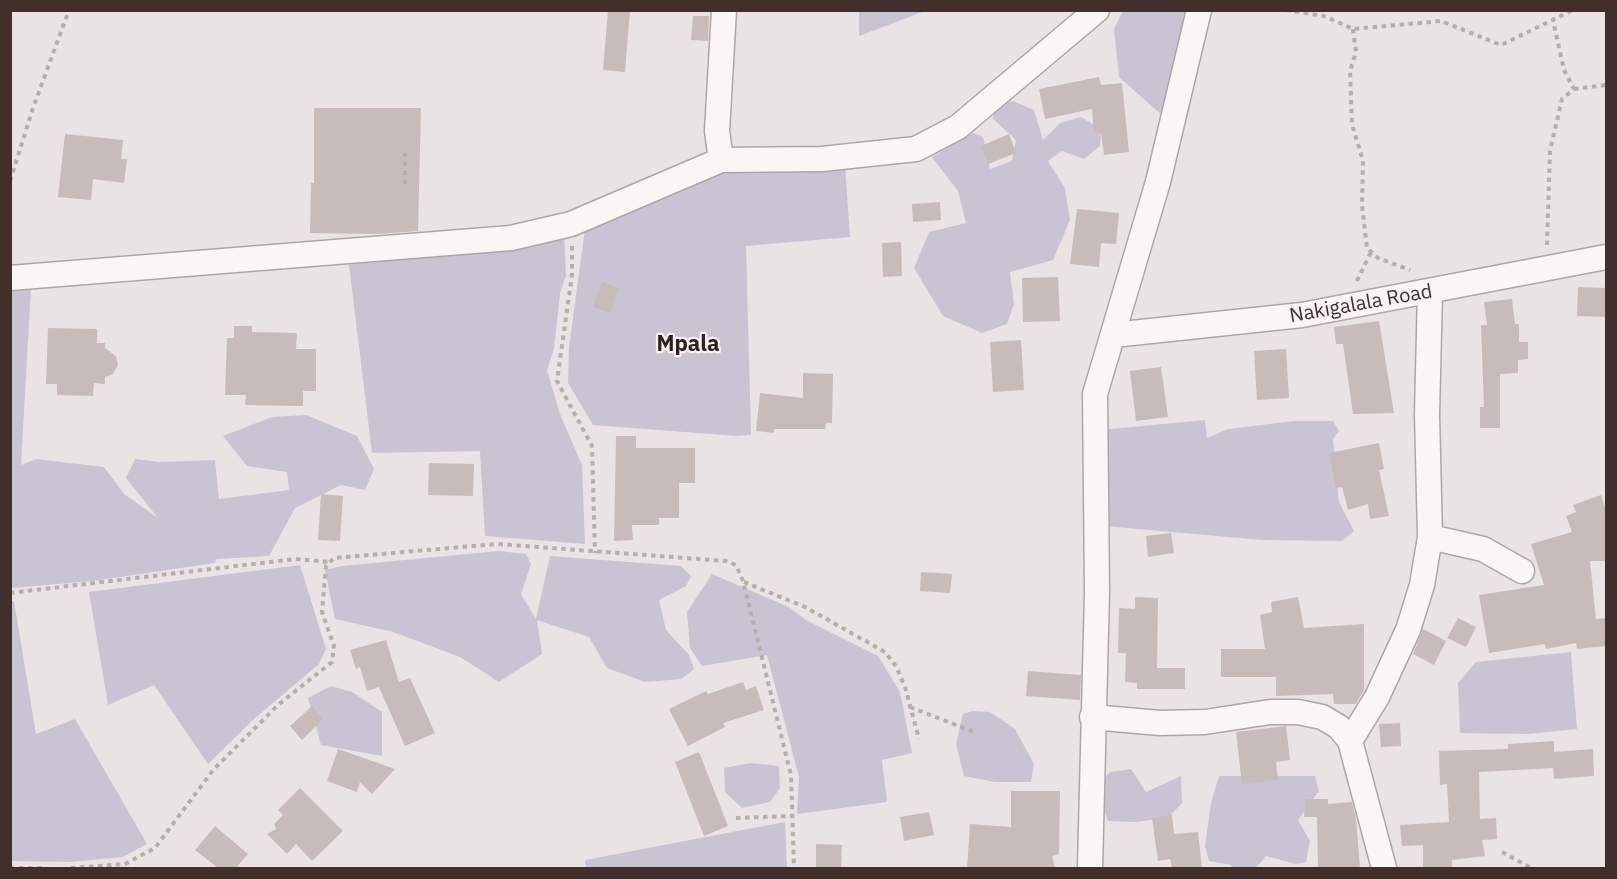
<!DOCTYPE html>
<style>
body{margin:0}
#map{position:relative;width:1617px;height:879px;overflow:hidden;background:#eae3e3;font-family:"IBM Plex Sans",sans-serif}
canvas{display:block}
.frame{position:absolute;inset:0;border:12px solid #422e2b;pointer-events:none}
</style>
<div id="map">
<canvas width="1617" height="879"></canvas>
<div class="frame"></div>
</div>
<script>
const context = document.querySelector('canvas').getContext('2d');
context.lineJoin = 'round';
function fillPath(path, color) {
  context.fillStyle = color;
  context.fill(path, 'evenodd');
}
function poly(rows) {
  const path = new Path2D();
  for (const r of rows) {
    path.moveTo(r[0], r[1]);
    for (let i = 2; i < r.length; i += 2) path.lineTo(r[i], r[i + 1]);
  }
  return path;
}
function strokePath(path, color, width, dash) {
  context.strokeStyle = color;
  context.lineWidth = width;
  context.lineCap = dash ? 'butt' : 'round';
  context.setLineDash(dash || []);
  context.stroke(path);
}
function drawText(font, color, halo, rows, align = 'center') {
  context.font = font + ' "IBM Plex Sans",sans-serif';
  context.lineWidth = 4.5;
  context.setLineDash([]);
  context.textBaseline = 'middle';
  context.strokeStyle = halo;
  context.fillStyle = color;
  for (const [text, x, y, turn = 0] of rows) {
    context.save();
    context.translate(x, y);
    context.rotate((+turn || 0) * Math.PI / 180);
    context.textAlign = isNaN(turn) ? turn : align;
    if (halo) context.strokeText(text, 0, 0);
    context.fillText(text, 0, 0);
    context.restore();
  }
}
const green = poly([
 [859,10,925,10,925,11,859,36],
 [1123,11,1188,11,1165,118,1119,77,1114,29],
 [1013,101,1034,110,1043,140,1060,123,1081,117,1101,129,1100,146,1084,159,1062,151,1048,161,1065,188,1070,220,1053,260,1010,272,1014,304,1007,324,982,333,943,316,914,268,929,232,966,223,958,191,932,157,973,133,983,137,990,169,1012,161,1016,140,993,119,996,105],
 [845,165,850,237,746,246,751,435,737,436,593,425,568,383,569,347,585,229,658,200,699,178,772,166],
 [564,235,566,276,560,293,554,349,547,370,560,414,582,465,585,544,485,536,480,451,372,453,349,265],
 [31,287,21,465,36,459,104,467,124,494,158,518,126,478,135,459,160,462,215,460,219,499,289,490,287,472,247,466,223,436,272,417,306,415,357,436,374,469,365,490,341,485,295,508,269,556,216,559,215,563,93,581,11,588,11,288],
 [1205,420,1207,438,1228,429,1294,421,1333,421,1339,431,1333,439,1339,502,1354,531,1342,541,1261,540,1105,526,1101,430],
 [499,551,526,554,531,564,521,594,536,619,550,556,681,566,691,576,686,586,659,600,666,630,689,655,694,669,681,679,645,682,607,668,589,637,537,620,542,654,499,682,460,657,393,632,335,619,325,570,342,566],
 [300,565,326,649,319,664,254,719,208,764,154,685,108,705,89,592],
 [712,574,789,607,806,620,878,656,900,692,912,753,882,760,887,802,797,814,799,777,767,655,702,666,690,648,687,612],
 [11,601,14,601,36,734,75,719,147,844,123,857,70,862,11,861],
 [1571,652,1577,729,1528,734,1460,733,1458,683,1476,662],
 [331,686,352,692,382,712,382,756,321,745,308,698],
 [972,711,990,712,1015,729,1034,764,1031,782,995,782,964,776,956,744,963,714],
 [751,763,779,766,780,788,770,802,742,808,725,792,724,768],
 [1131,769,1146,792,1181,776,1182,803,1168,818,1135,822,1108,821,1096,783,1111,772],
 [1219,776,1315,776,1319,791,1298,820,1310,841,1306,862,1296,864,1266,856,1256,868,1232,868,1231,865,1209,861,1205,846,1211,803],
 [785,822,787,868,586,868,585,860]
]);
const building = poly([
 [608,10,630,10,625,72,603,70],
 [693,16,709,16,708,41,691,40],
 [1099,77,1101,85,1122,83,1129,152,1104,155,1101,133,1094,133,1092,109,1045,119,1039,89],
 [314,108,421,108,418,231,378,234,310,233,311,183,314,183],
 [65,134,123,140,121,159,127,159,124,183,93,179,91,200,58,197],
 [1009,134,1016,153,988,164,981,146],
 [940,202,941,220,913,222,912,204],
 [1077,209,1119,213,1116,244,1101,243,1099,267,1070,264],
 [901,242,902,276,883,277,882,243],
 [1058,277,1060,321,1023,322,1022,278],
 [602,282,619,288,610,313,593,307],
 [1578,287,1606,288,1606,317,1577,316],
 [1512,299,1515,324,1519,324,1519,342,1528,342,1528,359,1518,360,1518,373,1500,374,1500,428,1480,428,1480,407,1484,407,1481,325,1487,325,1484,302],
 [1379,321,1394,413,1353,414,1343,344,1336,344,1334,327],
 [234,326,252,326,252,332,297,333,296,349,316,349,316,391,303,391,303,406,245,405,246,395,225,395,227,338,234,338],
 [48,328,97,329,97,343,105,343,105,348,116,356,118,365,113,374,105,377,105,384,94,383,93,396,57,395,57,384,46,384],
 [1021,340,1024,390,993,392,990,342],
 [1286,349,1289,398,1257,400,1254,351],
 [1161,367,1168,417,1136,421,1130,371],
 [803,373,833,374,832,423,826,423,825,429,774,429,774,433,756,431,760,393,803,398],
 [616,436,636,436,636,448,695,448,695,483,679,483,679,518,659,518,659,525,632,525,633,540,614,541],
 [1379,443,1384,469,1379,470,1389,516,1370,519,1368,504,1348,510,1342,487,1336,488,1329,453],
 [429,463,474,464,473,496,428,495],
 [321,494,343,496,340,541,318,540],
 [1601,495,1606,510,1606,561,1590,561,1596,619,1606,618,1606,646,1577,649,1576,643,1546,649,1545,644,1489,653,1479,595,1544,585,1531,544,1572,532,1566,516,1576,512,1573,505],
 [1171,533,1174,553,1148,557,1146,536],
 [921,572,952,574,950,593,920,591],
 [1135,597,1158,598,1157,668,1185,668,1185,689,1137,689,1137,683,1125,682,1126,653,1118,653,1119,608,1135,609],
 [1298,597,1304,628,1364,624,1364,690,1356,704,1334,704,1333,694,1276,696,1276,677,1221,677,1221,649,1265,649,1260,615,1272,612,1271,602],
 [1458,618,1476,627,1466,647,1447,638],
 [1423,629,1446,641,1434,665,1413,654],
 [386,640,399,682,410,678,435,733,405,746,379,687,367,691,360,667,356,669,350,650],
 [1028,671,1081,675,1080,700,1026,696],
 [743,682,746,690,756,686,764,710,723,723,725,727,688,746,669,709,706,691,708,694],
 [312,706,323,719,302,740,290,726],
 [1400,723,1401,746,1381,747,1379,724],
 [1286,726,1290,760,1276,762,1278,780,1242,784,1236,732],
 [1554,741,1554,752,1593,749,1594,776,1554,779,1553,768,1479,772,1480,819,1496,818,1497,839,1482,840,1485,856,1452,860,1452,868,1423,868,1423,845,1402,846,1400,825,1449,822,1447,784,1440,785,1439,751,1508,749,1508,744],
 [338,749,395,769,372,794,360,782,357,792,327,781],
 [699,752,728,826,704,836,675,762],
 [300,788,343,831,312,861,296,844,287,854,267,834,276,829,274,824,283,815,278,810],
 [1011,791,1060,791,1059,854,1052,856,1055,868,967,868,970,824,1011,827],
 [1305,799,1328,799,1328,804,1352,802,1356,819,1360,868,1318,868,1317,817,1304,817],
 [929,812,934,835,904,841,900,817],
 [1172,815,1174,834,1198,832,1202,868,1172,868,1170,859,1158,861,1152,818],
 [215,826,248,854,236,868,218,868,195,850],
 [816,844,842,845,841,868,816,868]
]);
const path = poly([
 [1286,10,1324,16,1353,29,1441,21,1501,45,1573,10],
 [1353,29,1356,52,1350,71,1352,124,1363,161,1362,206,1367,248,1378,258,1410,270],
 [1574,89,1606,85],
 [10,181,33,108,69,10],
 [405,184,405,153],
 [1547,245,1550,151,1562,99,1574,89,1564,70,1553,20],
 [572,246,572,275,557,381,592,446,595,553],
 [1357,281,1371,252],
 [744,582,805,607,885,652,896,666,905,687,919,739],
 [10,593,295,559,330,562],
 [910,707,974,732],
 [736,818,791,816],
 [1502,852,1531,868],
 [10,868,45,868],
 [71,868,125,864,155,848,214,769,278,705,332,662,334,646,322,612,326,566,334,558,497,544,726,561,736,565,743,581,791,775,794,868]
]);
const minor = poly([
 [721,160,717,131,724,10],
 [10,278,511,238,571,224,721,160,822,159,916,149,958,127,1097,10],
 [1113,335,1302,315,1606,257],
 [1430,537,1427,414,1430,291],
 [1092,717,1160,723,1205,722,1270,712,1298,712,1322,717,1339,727,1350,741,1384,868],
 [1350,741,1377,697,1408,630,1422,585,1430,537,1483,549,1522,571],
 [1090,868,1097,592,1095,394,1158,182,1199,10]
]);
const streetNames = [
 ["Nakigalala Road",1361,304,-10]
];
const quarterNames = [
 ["Mpala",688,345]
];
fillPath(green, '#c8c4d4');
fillPath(building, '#c7bcba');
strokePath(minor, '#b1a5a4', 27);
strokePath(path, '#b7aeac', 4, [4.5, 4.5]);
strokePath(minor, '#f9f6f5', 24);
drawText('20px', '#422e2b', '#f8f3f3', streetNames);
drawText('bold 22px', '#33201d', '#f8f3f3', quarterNames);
</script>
